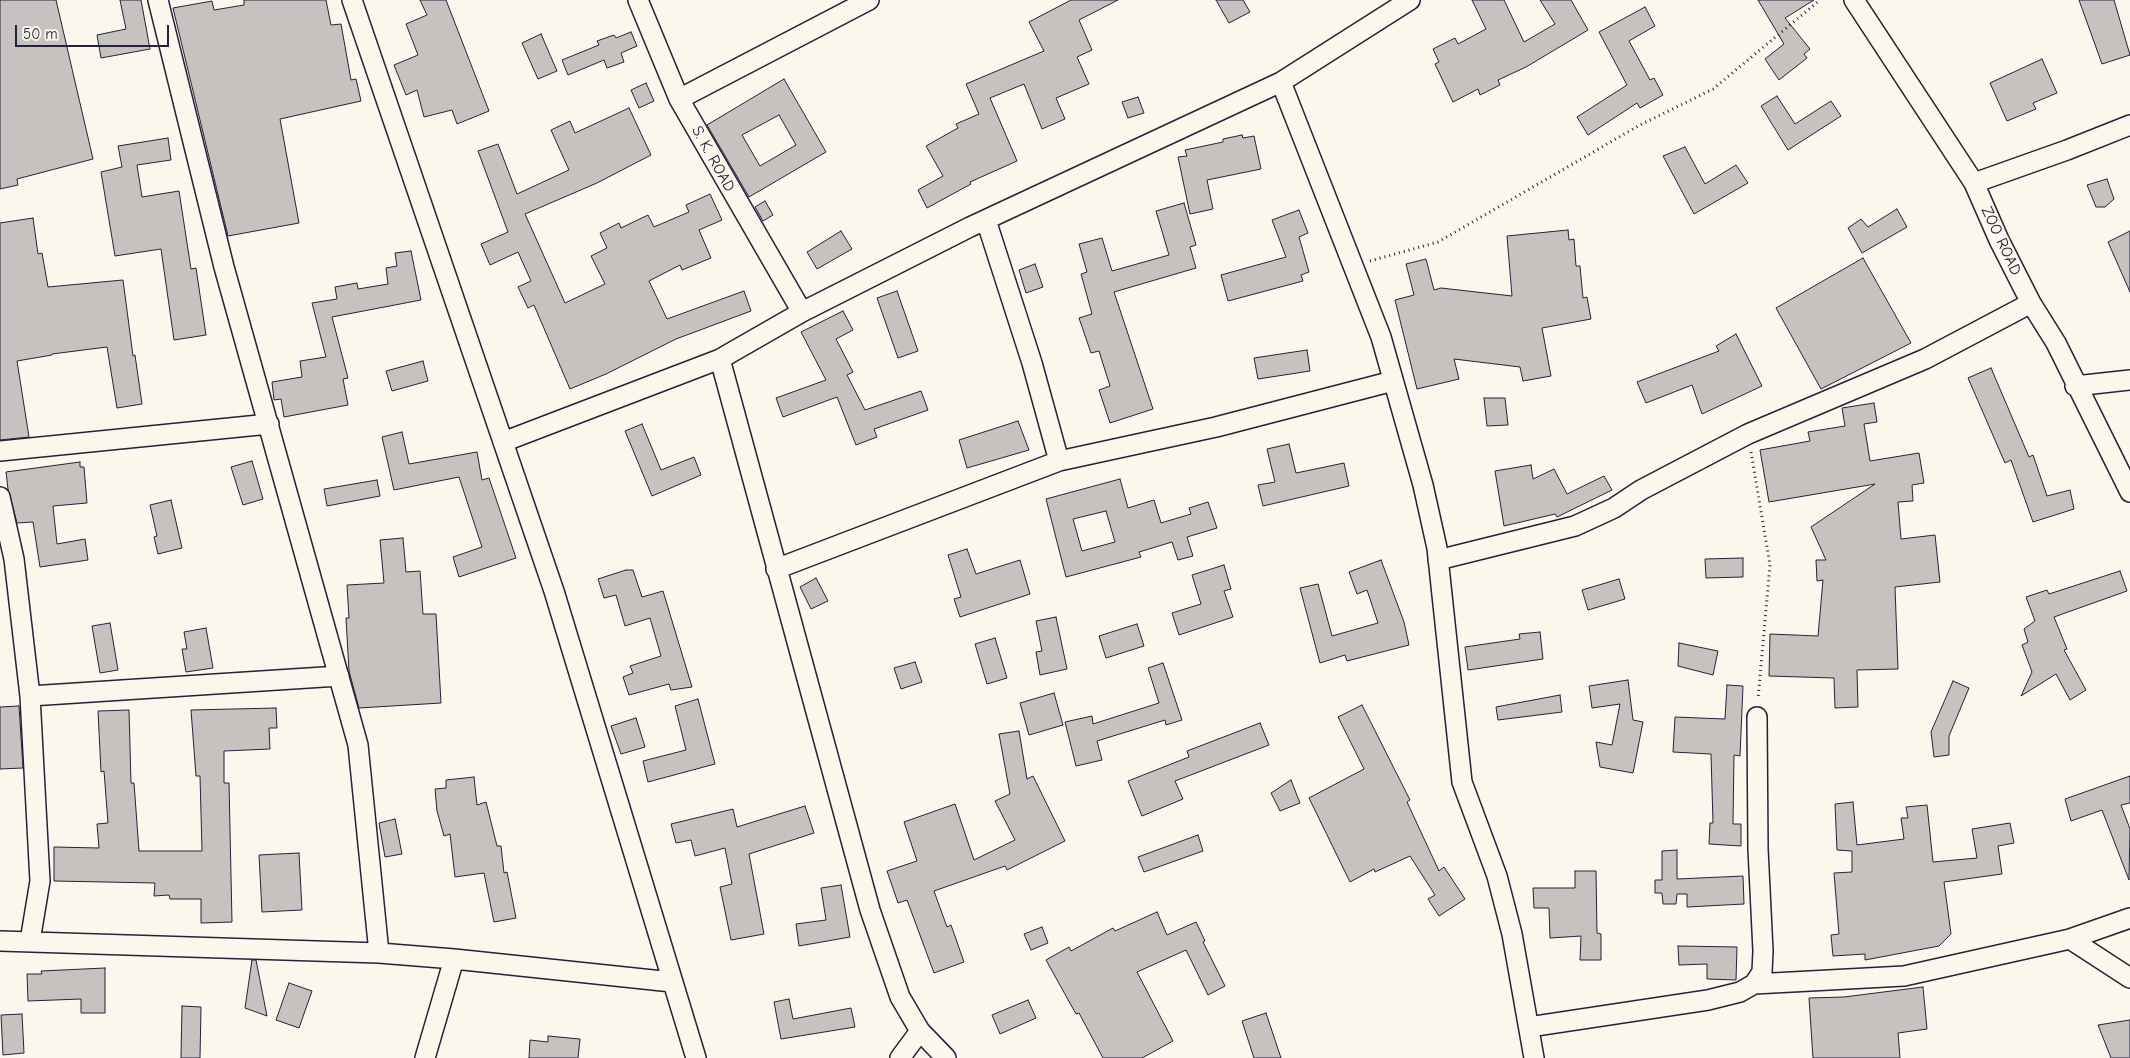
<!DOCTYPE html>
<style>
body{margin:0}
#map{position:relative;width:2130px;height:1058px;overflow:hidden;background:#fbf7ec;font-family:"Comic Neue",sans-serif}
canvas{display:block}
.scale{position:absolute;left:15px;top:25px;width:154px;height:22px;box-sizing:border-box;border:2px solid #22223b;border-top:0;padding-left:6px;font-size:15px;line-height:18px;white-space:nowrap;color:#22223b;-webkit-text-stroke:4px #fbf7ec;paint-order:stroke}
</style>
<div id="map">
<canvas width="2130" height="1058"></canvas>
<div class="scale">50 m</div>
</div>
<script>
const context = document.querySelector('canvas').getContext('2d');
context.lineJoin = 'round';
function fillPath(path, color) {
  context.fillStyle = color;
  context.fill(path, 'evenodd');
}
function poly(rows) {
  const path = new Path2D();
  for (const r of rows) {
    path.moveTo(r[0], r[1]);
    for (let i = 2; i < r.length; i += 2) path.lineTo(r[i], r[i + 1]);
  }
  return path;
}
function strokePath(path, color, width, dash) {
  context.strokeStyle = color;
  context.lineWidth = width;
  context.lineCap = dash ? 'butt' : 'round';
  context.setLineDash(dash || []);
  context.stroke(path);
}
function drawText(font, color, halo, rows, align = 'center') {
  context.font = font + ' "Comic Neue",sans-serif';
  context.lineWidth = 4;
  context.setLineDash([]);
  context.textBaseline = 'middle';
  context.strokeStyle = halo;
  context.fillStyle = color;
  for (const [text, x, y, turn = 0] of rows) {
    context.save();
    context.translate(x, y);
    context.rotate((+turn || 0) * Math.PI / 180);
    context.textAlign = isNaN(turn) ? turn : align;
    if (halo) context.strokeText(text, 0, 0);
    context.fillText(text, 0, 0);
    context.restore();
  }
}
const building = poly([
 [0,0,56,0,93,159,17,179,18,185,0,189,0,0],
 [120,0,141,0,150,49,101,58,97,35,126,29,120,0],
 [244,0,326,0,331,25,341,24,351,80,356,79,361,101,280,119,299,223,228,236,173,8,212,1,214,10,244,5,244,0],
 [420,0,446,0,489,111,457,124,452,110,424,117,417,90,406,95,394,65,418,55,406,24,427,15,420,0],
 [1071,0,1118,0,1079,20,1092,50,1077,57,1089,84,1056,98,1065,119,1042,129,1024,84,990,98,1017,161,970,182,971,184,927,208,918,190,943,176,926,146,958,128,956,124,979,114,966,84,1044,51,1029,22,1071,0],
 [1216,0,1243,0,1250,12,1229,23,1216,0],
 [1472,0,1504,0,1524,42,1555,24,1540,0,1571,0,1588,30,1526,67,1498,80,1500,85,1480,95,1478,89,1453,102,1435,64,1439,62,1433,49,1455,38,1458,44,1486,29,1472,0],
 [1758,0,1814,0,1785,18,1810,49,1804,54,1807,58,1779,80,1765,59,1784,44,1758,0],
 [2079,0,2114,0,2130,55,2102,64,2079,0],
 [1645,7,1655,26,1629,41,1650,80,1654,78,1663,95,1640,108,1637,103,1588,135,1577,117,1627,85,1599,32,1645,7],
 [631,32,637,46,621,53,624,62,607,68,604,60,568,75,562,60,599,45,597,41,614,35,616,38,631,32],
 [541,34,557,71,538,79,522,43,541,34],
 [2042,59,2057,93,2033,103,2036,109,2007,121,1990,83,2042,59],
 [784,79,826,152,749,197,707,125,784,79],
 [779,115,796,145,760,166,742,135,779,115],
 [646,83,654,101,639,108,631,90,646,83],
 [1777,96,1795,124,1831,101,1841,116,1788,150,1761,106,1777,96],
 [1138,97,1144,113,1128,118,1122,102,1138,97],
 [629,108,651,155,597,183,525,214,565,303,605,284,591,256,607,248,600,233,619,223,621,228,648,215,654,227,689,212,686,205,710,194,722,220,699,230,711,258,682,270,680,265,649,281,667,319,744,291,751,311,676,339,606,374,570,389,534,305,528,308,518,287,531,281,518,252,490,265,481,244,508,232,478,151,498,144,517,194,569,170,551,130,570,121,575,133,629,108],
 [1242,135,1243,138,1254,136,1261,169,1207,180,1213,209,1190,214,1178,157,1187,156,1185,150,1223,142,1223,139,1242,135],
 [168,138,171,160,137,165,142,197,179,191,191,269,196,268,206,335,174,340,161,249,115,256,101,172,122,167,118,146,168,138],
 [1685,147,1705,184,1736,165,1748,183,1694,214,1663,156,1685,147],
 [2107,179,2114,199,2105,207,2096,207,2087,185,2107,179],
 [765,201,773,215,763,221,755,207,765,201],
 [1184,203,1196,245,1190,247,1196,268,1114,292,1153,409,1110,423,1099,390,1110,386,1099,351,1091,353,1079,318,1092,314,1081,274,1087,272,1079,244,1102,238,1112,271,1169,255,1156,211,1184,203],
 [1897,209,1907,227,1862,253,1848,228,1861,219,1868,227,1897,209],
 [1299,210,1308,233,1299,237,1309,272,1301,275,1303,281,1228,301,1221,275,1286,257,1272,220,1299,210],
 [33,218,38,254,42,253,48,287,123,280,133,356,135,355,142,404,117,408,107,347,52,354,52,355,17,361,29,437,0,440,0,223,33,218],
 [1568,230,1569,240,1574,239,1576,266,1580,266,1583,298,1587,297,1591,319,1542,328,1551,376,1523,381,1520,367,1454,359,1459,379,1417,389,1395,300,1414,295,1406,264,1426,259,1434,290,1441,288,1512,296,1507,236,1568,230],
 [841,231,852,249,817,269,807,252,841,231],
 [2130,231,2130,292,2108,242,2130,231],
 [411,251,421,300,332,317,348,378,343,379,348,405,284,417,281,399,274,400,272,382,302,377,300,361,326,357,312,303,337,299,335,287,357,283,358,289,388,284,386,268,397,266,395,253,411,251],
 [1863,258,1911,343,1821,389,1776,308,1863,258],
 [1035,264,1043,287,1026,293,1019,270,1035,264],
 [897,291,918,351,898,358,877,298,897,291],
 [843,311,853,330,836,339,853,372,847,375,865,410,921,391,928,410,874,429,877,437,856,445,837,397,783,417,776,398,826,380,801,332,843,311],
 [1736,334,1762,386,1702,414,1692,385,1646,403,1637,382,1719,351,1716,346,1736,334],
 [1307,350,1310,371,1258,379,1254,358,1307,350],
 [423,361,428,381,392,391,386,371,423,361],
 [1991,368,2029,457,2033,455,2047,496,2070,490,2074,509,2033,522,2011,460,2005,463,1968,378,1991,368],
 [1484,398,1505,398,1508,425,1487,426,1484,398],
 [1874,403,1877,422,1864,424,1870,461,1919,453,1924,483,1912,485,1913,501,1898,502,1901,539,1935,535,1940,582,1895,587,1898,669,1857,670,1858,707,1835,708,1834,678,1769,676,1770,634,1818,636,1823,580,1817,581,1816,560,1826,560,1811,527,1875,484,1769,502,1760,450,1810,441,1808,432,1845,426,1842,408,1874,403],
 [1018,421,1029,450,967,468,959,440,1018,421],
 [642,424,661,470,694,457,701,475,652,496,625,431,642,424],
 [402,432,409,464,477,452,482,480,489,478,516,558,459,577,453,557,482,547,459,477,394,490,382,437,402,432],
 [1289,444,1296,473,1344,463,1349,486,1263,506,1258,485,1275,482,1267,449,1289,444],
 [252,461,263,499,243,505,231,467,252,461],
 [80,462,80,467,84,467,87,503,53,506,57,544,85,539,88,560,40,567,33,522,17,523,8,489,6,472,80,462],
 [1531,465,1533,479,1554,469,1567,494,1604,476,1612,490,1557,517,1555,514,1504,526,1495,471,1531,465],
 [1120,479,1128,508,1154,500,1161,523,1191,514,1189,508,1208,502,1217,528,1187,537,1193,556,1178,560,1172,542,1139,552,1141,557,1066,577,1046,499,1120,479],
 [1106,511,1115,542,1082,551,1073,519,1106,511],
 [377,480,380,496,327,506,324,489,377,480],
 [171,500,182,548,158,554,154,537,157,536,150,505,171,500],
 [403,538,406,572,420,571,423,614,436,614,441,703,359,708,349,671,346,618,349,618,347,585,384,583,380,540,403,538],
 [967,549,976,574,1020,560,1030,594,960,617,954,599,961,597,948,555,967,549],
 [1743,558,1743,577,1706,578,1705,559,1743,558],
 [1381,560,1404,622,1409,645,1347,661,1345,655,1320,663,1300,588,1318,584,1332,636,1378,623,1367,590,1357,594,1349,572,1381,560],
 [1224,565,1231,589,1224,591,1233,617,1179,635,1172,613,1201,604,1192,575,1224,565],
 [626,570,633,570,642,597,663,591,692,687,671,690,669,684,629,695,623,677,633,673,630,666,661,656,650,618,625,626,616,595,604,598,598,579,626,570],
 [2120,571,2127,591,2054,617,2067,649,2064,650,2086,690,2070,700,2056,674,2021,696,2032,672,2022,645,2028,642,2024,629,2035,621,2026,597,2047,590,2049,594,2120,571],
 [816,578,828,601,811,609,800,587,816,578],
 [1619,579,1625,599,1588,610,1582,590,1619,579],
 [1056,617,1067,669,1040,675,1036,652,1042,651,1036,621,1056,617],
 [110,623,118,670,100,673,92,626,110,623],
 [1137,624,1144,646,1106,658,1099,636,1137,624],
 [206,628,213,668,186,672,182,649,187,649,184,632,206,628],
 [1540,632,1543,659,1468,670,1465,647,1520,639,1519,634,1540,632],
 [995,638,1007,678,987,684,975,644,995,638],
 [1679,643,1718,651,1713,675,1678,666,1679,643],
 [915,662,922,682,901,689,894,668,915,662],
 [1163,663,1182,720,1166,725,1165,720,1097,741,1102,760,1076,766,1065,722,1092,716,1093,724,1159,703,1148,668,1163,663],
 [1628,680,1633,720,1643,722,1633,773,1600,767,1596,742,1612,745,1620,704,1592,708,1589,686,1628,680],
 [1953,681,1969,688,1949,736,1949,755,1934,757,1931,732,1953,681],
 [1727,685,1743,686,1740,756,1734,755,1733,824,1741,824,1741,846,1709,844,1710,823,1713,823,1711,754,1673,752,1675,717,1725,719,1727,685],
 [1054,693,1063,725,1029,735,1020,703,1054,693],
 [1560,695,1562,712,1498,720,1496,707,1560,695],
 [698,699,715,764,648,782,643,761,686,750,675,706,698,699],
 [1362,705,1410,800,1407,802,1439,871,1444,867,1465,899,1439,916,1428,899,1435,895,1410,856,1375,872,1374,869,1350,882,1309,798,1364,769,1338,717,1362,705],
 [19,706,23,768,0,769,0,707,19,706],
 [276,708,277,728,269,728,270,749,224,751,224,783,229,783,232,922,201,923,201,899,170,899,169,895,154,896,155,883,54,881,54,847,99,848,97,824,108,823,104,771,101,772,98,711,129,710,131,783,134,783,139,851,202,851,200,776,196,776,191,710,276,708],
 [636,718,645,747,621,754,611,726,636,718],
 [1260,723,1269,745,1175,781,1183,799,1142,816,1128,781,1189,757,1187,751,1260,723],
 [1019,731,1027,779,1033,776,1065,841,1007,870,1005,866,934,891,947,927,951,925,964,962,934,973,907,900,898,903,887,871,917,861,904,822,955,804,974,860,1015,840,995,801,1010,794,999,734,1019,731],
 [2130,776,2130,803,2121,805,2130,829,2129,880,2102,810,2071,821,2065,799,2130,776],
 [474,777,477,805,486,802,497,846,501,846,504,873,507,872,516,918,494,922,484,873,455,877,450,834,444,836,437,811,435,789,446,788,446,780,474,777],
 [1291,780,1300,803,1280,811,1271,793,1291,780],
 [1853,802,1857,845,1904,839,1901,818,1908,818,1906,807,1927,805,1933,862,1977,858,1972,829,2010,823,2014,843,1998,846,2002,874,1944,882,1951,934,1939,946,1865,960,1865,954,1833,956,1831,935,1839,934,1834,873,1852,872,1852,851,1837,850,1835,804,1853,802],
 [805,806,814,833,749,854,764,934,731,940,720,887,732,884,725,848,695,856,691,840,676,843,671,824,733,809,737,827,805,806],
 [395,819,402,854,385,857,379,823,395,819],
 [1198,835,1203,851,1144,872,1138,857,1198,835],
 [1677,850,1677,879,1743,876,1744,904,1687,907,1687,894,1677,894,1676,904,1663,904,1662,893,1655,893,1655,880,1662,880,1662,851,1677,850],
 [299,853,302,910,262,912,259,855,299,853],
 [1575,871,1596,871,1597,933,1601,934,1601,960,1580,960,1581,936,1550,938,1549,908,1534,908,1533,888,1575,888,1575,871],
 [841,885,850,937,799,946,796,924,826,920,821,888,841,885],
 [1157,912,1167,935,1196,922,1205,941,1203,942,1225,986,1208,995,1186,950,1137,972,1173,1041,1142,1058,1103,1058,1079,1013,1076,1014,1046,960,1069,947,1071,951,1113,928,1115,931,1157,912],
 [1042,927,1048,943,1031,950,1024,934,1042,927],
 [1678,946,1737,947,1736,980,1707,979,1707,964,1679,965,1678,946],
 [252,960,256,960,267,1016,245,1008,252,960],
 [105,968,105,1013,81,1013,81,999,28,1001,27,974,42,974,41,971,105,968],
 [289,983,312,991,299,1028,276,1020,289,983],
 [1923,987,1927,1029,1898,1033,1900,1058,1813,1058,1809,998,1844,997,1923,987],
 [789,999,793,1019,851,1008,855,1027,781,1039,774,1002,789,999],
 [1028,1000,1036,1018,1000,1034,992,1015,1028,1000],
 [182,1006,201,1007,200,1058,181,1058,182,1006],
 [1266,1013,1281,1058,1254,1058,1242,1021,1266,1013],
 [22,1014,24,1053,3,1055,1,1015,22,1014],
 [2130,1020,2130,1058,2111,1058,2098,1025,2130,1020],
 [548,1036,580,1039,578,1058,529,1058,530,1040,548,1042,548,1036]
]);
const path = poly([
 [1370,261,1438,242,1640,125,1713,89,1820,0],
 [1751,452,1770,565,1758,699]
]);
const street = poly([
 [158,0,224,267,358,745,379,953],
 [352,0,554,591,696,1058],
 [638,0,679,99,802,312],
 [1854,0,1974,183,1999,240,2031,303,2056,343,2130,492],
 [1281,82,1381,337,1423,485,1437,548,1462,782,1497,876,1512,934,1534,1058],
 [679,99,869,0],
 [1974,183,2067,150,2130,125],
 [986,220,1032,363,1059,461],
 [720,359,870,910,900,997,920,1031,946,1058],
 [2075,386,2130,380],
 [503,442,720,359,802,312,970,227,1281,82,1410,0],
 [0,451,269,424],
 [0,497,14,559,30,696,40,881,30,941],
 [1438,560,1575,526,1614,508,1641,490,1748,434,1925,359,2031,303],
 [776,569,1059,461,1216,427,1393,381],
 [30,696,339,676],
 [2070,939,2130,978],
 [0,941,379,953,454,959,672,982],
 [1754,984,1904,976,2070,939,2130,918],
 [1529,1027,1708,1000,1740,992,1754,984,1762,972,1763,951,1758,849,1757,717],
 [425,1058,454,959],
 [900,1058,920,1031]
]);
const streetNames = [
 ["S. K. ROAD",713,159,61],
 ["ZOO ROAD",2001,241,65]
];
fillPath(building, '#c6c2c0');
strokePath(building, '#22223b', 1);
strokePath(street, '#22223b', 22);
strokePath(path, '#22223b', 3, [1, 4]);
strokePath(street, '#fbf7ec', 19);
drawText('16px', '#22223b', '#fbf7ec', streetNames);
</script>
